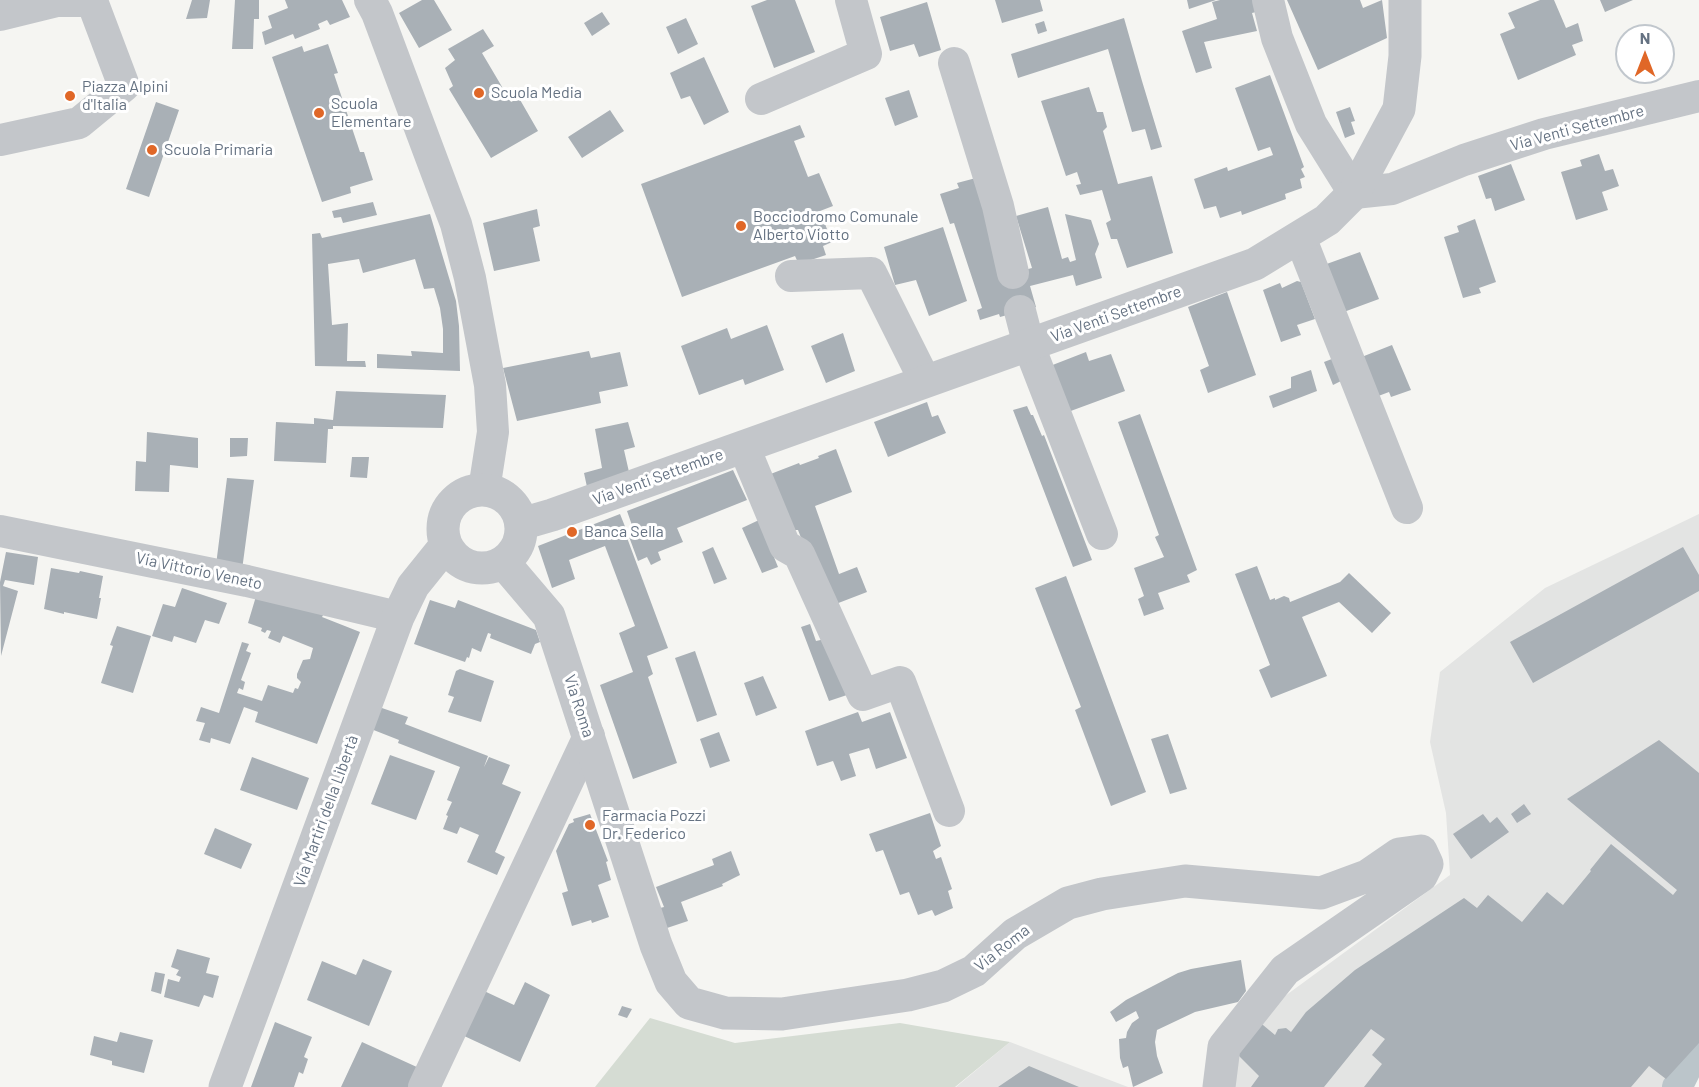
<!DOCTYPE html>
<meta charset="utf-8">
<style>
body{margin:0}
#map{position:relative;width:1699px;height:1087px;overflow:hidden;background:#f5f5f2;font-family:Barlow,sans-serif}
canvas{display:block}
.north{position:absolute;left:1615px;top:24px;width:60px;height:60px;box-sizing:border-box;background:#fff;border:2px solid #c1c7cd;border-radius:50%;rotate:0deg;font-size:16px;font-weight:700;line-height:24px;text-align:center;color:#657282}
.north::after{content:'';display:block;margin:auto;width:21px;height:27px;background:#e06727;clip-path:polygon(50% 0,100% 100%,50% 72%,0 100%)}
</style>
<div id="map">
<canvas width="1699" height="1087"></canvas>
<div class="north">N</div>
</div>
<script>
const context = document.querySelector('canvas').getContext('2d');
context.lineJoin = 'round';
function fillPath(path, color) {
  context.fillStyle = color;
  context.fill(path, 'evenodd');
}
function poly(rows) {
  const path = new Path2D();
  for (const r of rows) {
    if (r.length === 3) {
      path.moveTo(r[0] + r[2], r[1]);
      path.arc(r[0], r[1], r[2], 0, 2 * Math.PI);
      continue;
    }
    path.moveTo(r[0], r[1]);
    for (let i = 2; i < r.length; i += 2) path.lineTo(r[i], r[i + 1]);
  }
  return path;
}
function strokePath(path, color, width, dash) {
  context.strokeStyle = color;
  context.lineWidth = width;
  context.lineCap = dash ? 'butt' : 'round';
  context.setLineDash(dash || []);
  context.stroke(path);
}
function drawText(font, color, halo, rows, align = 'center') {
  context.font = font + ' Barlow,sans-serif';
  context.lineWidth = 6;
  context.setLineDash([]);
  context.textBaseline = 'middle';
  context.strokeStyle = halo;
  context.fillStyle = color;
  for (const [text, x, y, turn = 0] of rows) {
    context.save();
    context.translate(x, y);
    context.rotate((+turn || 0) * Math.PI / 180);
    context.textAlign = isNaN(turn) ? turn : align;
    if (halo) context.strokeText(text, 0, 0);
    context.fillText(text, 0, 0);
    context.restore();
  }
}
const built = poly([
 [1699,514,1699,1060,1677,1087,1214,1087,1255,1018,1450,875,1446,813,1430,742,1440,672,1545,588],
 [1010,1042,1128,1087,956,1087]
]);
const green = poly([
 [650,1018,735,1043,900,1023,1010,1042,955,1087,595,1087]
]);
const canal = poly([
 [1676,1087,1680,1084,1699,1046]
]);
const building = poly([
 [192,0,210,0,207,18,186,19],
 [235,0,259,0,259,19,254,19,253,49,232,49],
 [285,0,342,0,350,17,330,25,327,20,318,24,320,29,295,39,293,34,265,45,262,32,272,28,268,16,288,8],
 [422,0,434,0,452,30,419,48,399,13],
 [767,0,795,0,815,52,774,68,751,6],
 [995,0,1040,0,1043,11,1002,23],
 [1187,0,1216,0,1189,9],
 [1220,0,1253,0,1256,12,1252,13,1257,31,1204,42,1212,68,1196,73,1182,31,1217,19,1212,2],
 [1287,0,1360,0,1363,8,1382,0,1387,38,1318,70],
 [1540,0,1554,0,1566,28,1578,23,1583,41,1572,45,1576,55,1518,80,1500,34,1515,28,1508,13],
 [1600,0,1633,0,1605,12],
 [927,2,941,50,919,57,914,44,890,51,880,17],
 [602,12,610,24,592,36,584,23],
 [686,18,698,44,678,54,666,27],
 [1124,18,1142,81,1162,147,1151,150,1145,129,1132,132,1108,49,1018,78,1011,54],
 [1044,21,1047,31,1038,34,1035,24],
 [483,29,494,46,482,53,511,102,519,98,538,131,491,158,449,89,453,86,445,68,455,60,448,49],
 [328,44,338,73,334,74,360,152,364,152,373,180,350,187,351,193,322,202,272,57,302,46,304,52],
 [704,57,729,112,704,125,690,96,681,99,670,73],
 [1270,75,1304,167,1301,169,1305,177,1300,179,1302,188,1285,194,1286,199,1242,215,1241,211,1220,218,1216,206,1204,209,1194,179,1227,167,1228,171,1273,155,1270,147,1258,151,1235,88],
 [1089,87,1097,112,1103,112,1107,127,1103,131,1118,184,1152,176,1173,253,1127,268,1117,239,1111,239,1106,223,1111,220,1102,190,1080,195,1076,185,1081,184,1077,172,1066,176,1041,101],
 [909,90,918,117,895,126,885,98],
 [156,102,179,110,149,197,126,189],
 [1350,107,1355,121,1351,122,1355,134,1345,138,1336,112],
 [610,110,624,131,582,158,568,137],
 [800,125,805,137,794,141,808,177,819,173,833,206,820,211,832,242,823,246,826,255,811,260,801,269,795,256,682,297,641,184],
 [1599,154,1605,171,1613,169,1619,186,1602,192,1608,210,1576,220,1561,172,1582,166,1580,160],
 [1511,164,1525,200,1495,211,1491,198,1486,199,1478,176],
 [976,178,1013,273,1032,268,1016,216,1048,207,1062,259,1068,257,1070,262,1076,260,1065,214,1091,220,1099,244,1095,254,1102,278,1076,286,1073,275,1030,286,1036,307,1000,317,999,314,980,320,977,310,982,308,954,223,950,224,940,194,959,188,957,183],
 [373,202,377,215,343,223,341,217,334,218,332,211],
 [537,209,540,226,533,228,540,261,494,271,483,223],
 [430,214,456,301,459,326,460,371,377,368,377,354,412,356,411,351,443,353,443,329,440,308,434,288,424,289,415,259,363,273,359,259,328,264,332,325,348,323,347,361,365,361,366,367,315,366,312,234,320,233,322,238],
 [1475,219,1496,282,1479,288,1481,293,1463,298,1444,237,1459,232,1457,226],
 [943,227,967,301,929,316,916,280,895,285,884,247],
 [1360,252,1379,299,1341,313,1321,266],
 [1297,281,1301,282,1315,319,1297,325,1301,335,1281,342,1263,290,1280,283,1282,288],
 [1227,292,1256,375,1208,393,1200,370,1209,366,1188,307],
 [767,325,784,370,745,385,743,379,699,395,681,346,727,328,731,339],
 [843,333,855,371,826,383,811,346],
 [1392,345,1411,390,1391,397,1389,392,1373,398,1354,360],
 [589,351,591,358,620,352,628,386,599,392,601,403,517,421,503,368],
 [1086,352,1089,361,1111,354,1125,391,1068,412,1050,366],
 [1337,357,1345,379,1333,385,1324,362],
 [1311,370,1317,391,1273,408,1269,396,1291,388,1291,377],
 [336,391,446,395,443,428,333,426,333,429,328,429,326,463,274,461,276,422,314,424,314,418,333,420],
 [927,402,932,417,938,415,946,433,888,457,874,422],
 [1027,406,1031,415,1033,415,1042,436,1044,435,1092,560,1073,567,1013,410],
 [1140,414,1197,570,1187,575,1190,582,1158,593,1164,609,1144,616,1138,599,1144,596,1134,568,1164,557,1155,537,1159,535,1118,422],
 [628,422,635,447,624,450,629,472,587,487,584,473,602,468,595,429],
 [147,432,198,438,198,468,170,465,169,492,135,491,136,461,146,462],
 [230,438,248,438,247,456,230,457],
 [836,449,852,492,815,506,839,574,857,567,867,592,828,607,798,530,795,530,768,475,799,463,800,465,819,458,818,456],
 [352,457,369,457,367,478,350,477],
 [733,470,747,500,677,528,683,542,658,552,661,560,651,565,647,557,638,561,628,534,634,531,627,511],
 [227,478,254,480,242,570,216,565],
 [620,514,628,534,626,535,668,648,647,656,653,674,648,677,677,763,633,779,600,685,633,672,619,633,635,626,605,546,569,560,575,579,552,588,538,546],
 [759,520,778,567,762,573,742,528],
 [713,547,727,579,714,584,702,552],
 [1683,547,1699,575,1699,591,1533,683,1510,642],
 [6,552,38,557,34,585,5,580,3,586,18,591,1,656,0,582],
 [1257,566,1270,600,1275,598,1275,600,1284,596,1289,598,1290,602,1340,582,1349,573,1391,613,1372,633,1339,602,1302,617,1327,676,1271,698,1259,670,1270,665,1235,574],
 [51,568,79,573,80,571,103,576,99,598,101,598,97,619,64,612,64,614,44,609],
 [1066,576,1146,792,1111,806,1075,710,1081,707,1035,588],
 [182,588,227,603,219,624,205,620,196,643,174,636,172,642,152,636,163,604,175,607],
 [257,593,326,610,322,617,360,632,317,744,255,722,258,712,244,707,230,744,211,738,210,743,199,740,205,723,196,721,201,707,219,713,242,642,249,644,246,651,251,653,241,680,245,682,243,690,239,688,237,693,262,701,268,685,293,693,295,688,298,689,301,682,297,678,297,674,303,660,310,659,313,648,283,636,280,643,268,638,271,631,267,630,265,633,261,631,262,628,248,623],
 [430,600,455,608,458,600,536,630,540,642,535,644,531,654,490,638,491,634,488,633,481,652,472,648,469,658,467,657,465,662,414,644],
 [810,624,816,641,825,639,847,695,829,701,801,627],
 [117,626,151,636,133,693,101,683,113,646,110,645],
 [695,651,717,715,697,722,675,658],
 [460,669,494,681,481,722,448,712,454,697,448,695,456,671],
 [763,676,777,708,756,716,744,683],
 [379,707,408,717,405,724,488,756,484,767,489,757,510,765,502,784,521,792,495,852,505,857,497,875,467,862,479,835,460,827,457,834,443,829,448,816,446,815,452,802,447,800,460,767,398,743,399,740,371,729],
 [858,712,862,722,890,712,907,758,876,769,869,748,849,754,856,776,841,781,833,761,817,766,805,731],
 [719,732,730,761,710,768,700,739],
 [1168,734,1187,789,1170,794,1151,739],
 [1659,740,1699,773,1699,1043,1666,1079,1649,1066,1631,1087,1364,1087,1382,1064,1372,1055,1385,1039,1371,1029,1324,1087,1251,1087,1259,1076,1236,1053,1257,1020,1275,1035,1278,1029,1286,1028,1291,1032,1306,1012,1355,970,1464,898,1477,908,1488,895,1522,922,1547,892,1563,905,1591,871,1590,870,1611,844,1673,895,1677,890,1567,799],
 [390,755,435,771,416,820,371,804],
 [252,757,309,778,297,810,240,790],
 [1524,804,1531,814,1517,823,1511,814],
 [930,813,941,846,933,851,936,859,941,857,952,889,948,891,953,908,935,916,932,910,918,915,909,892,900,895,883,850,876,852,869,834],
 [590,814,608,861,606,862,611,880,598,885,609,917,592,923,591,920,572,926,562,893,568,891,556,851,569,824,574,822,573,819],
 [1483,814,1490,823,1497,817,1509,832,1471,859,1453,834],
 [215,828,252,844,241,869,204,854],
 [731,851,740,875,722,884,723,886,681,902,688,921,667,928,660,908,664,907,656,887,714,865,712,859],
 [177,949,210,958,206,973,219,976,213,998,204,995,199,1007,164,997,168,979,179,982,181,977,176,975,179,970,171,967],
 [363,959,392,971,369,1026,307,1000,322,961,356,975],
 [1241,960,1246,991,1238,1002,1195,1012,1157,1030,1155,1042,1157,1056,1163,1073,1133,1087,1128,1066,1123,1068,1120,1058,1119,1039,1126,1038,1127,1032,1132,1023,1139,1018,1136,1011,1116,1022,1110,1012,1126,1000,1178,973,1191,969],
 [155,972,165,974,161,994,151,991],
 [525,982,550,995,520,1062,462,1035,482,990,514,1005],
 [622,1006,632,1009,627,1018,618,1015],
 [275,1022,312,1037,304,1057,308,1059,303,1074,299,1072,294,1087,251,1087],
 [120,1032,153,1040,144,1073,112,1065,112,1061,90,1055,94,1036,117,1042],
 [362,1042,419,1068,409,1087,341,1087],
 [1029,1066,1079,1087,998,1087]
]);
const minor = poly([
 [370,0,377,13,456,224,470,278,490,385,493,432,484,490],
 [1268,0,1277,38,1311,124,1354,193,1392,189,1464,160,1544,134,1699,96],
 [0,15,57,1,92,1,124,86,79,123,0,140],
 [954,63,998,206,1013,273],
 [761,99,866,54,851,0],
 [1300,237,1407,508],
 [791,276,871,273,925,381],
 [1020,311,1029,346,1102,534],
 [744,447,785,546,799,554,863,695,900,682,949,811],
 [0,531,247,581,398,617],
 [424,1087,589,736]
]);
const tertiary = poly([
 [482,529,39],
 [521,524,552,515,1255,264,1327,220,1354,193,1399,109,1405,56,1405,0],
 [504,563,549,616,656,945,671,982,689,1003,725,1013,782,1014,908,995,943,986,974,971,1015,934,1068,903,1102,894,1185,881,1321,893,1367,876,1399,854,1421,851,1427,864,1421,876,1285,970,1224,1047,1219,1087],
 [225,1087,398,617,413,586,446,545]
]);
const markers = [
 [479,93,6,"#e06727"],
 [70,96,6,"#e06727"],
 [319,113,6,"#e06727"],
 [152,150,6,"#e06727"],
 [741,226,6,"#e06727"],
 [572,532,6,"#e06727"],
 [590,825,6,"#e06727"]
];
const poiNames = [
 ["Piazza Alpini",82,87],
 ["d'Italia",82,105],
 ["Scuola Media",491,93],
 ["Scuola",331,104],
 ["Elementare",331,122],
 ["Scuola Primaria",164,150],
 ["Bocciodromo Comunale",753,217],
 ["Alberto Viotto",753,235],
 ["Banca Sella",584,532],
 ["Farmacia Pozzi",602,816],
 ["Dr. Federico",602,834]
];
const streetNames = [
 ["Via Venti Settembre",1577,128,-15],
 ["Via Venti Settembre",1116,314,-20],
 ["Via Venti Settembre",658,477,-20],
 ["Via Vittorio Veneto",199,571,12],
 ["Via Roma",579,706,72],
 ["Via Martiri della Libertà",326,811,-70],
 ["Via Roma",1002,948,-38]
];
fillPath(built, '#e3e4e3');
fillPath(green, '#d5dcd3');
strokePath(canal, '#bbc5ca', 28);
fillPath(building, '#a9b0b6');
strokePath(minor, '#c3c6ca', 32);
strokePath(tertiary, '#c3c6ca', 33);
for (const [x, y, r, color] of markers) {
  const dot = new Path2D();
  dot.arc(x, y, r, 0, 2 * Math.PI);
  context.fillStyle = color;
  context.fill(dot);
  strokePath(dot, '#fff', 2);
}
drawText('16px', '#657282', '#fff', poiNames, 'left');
drawText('16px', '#657282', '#fff', streetNames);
</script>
